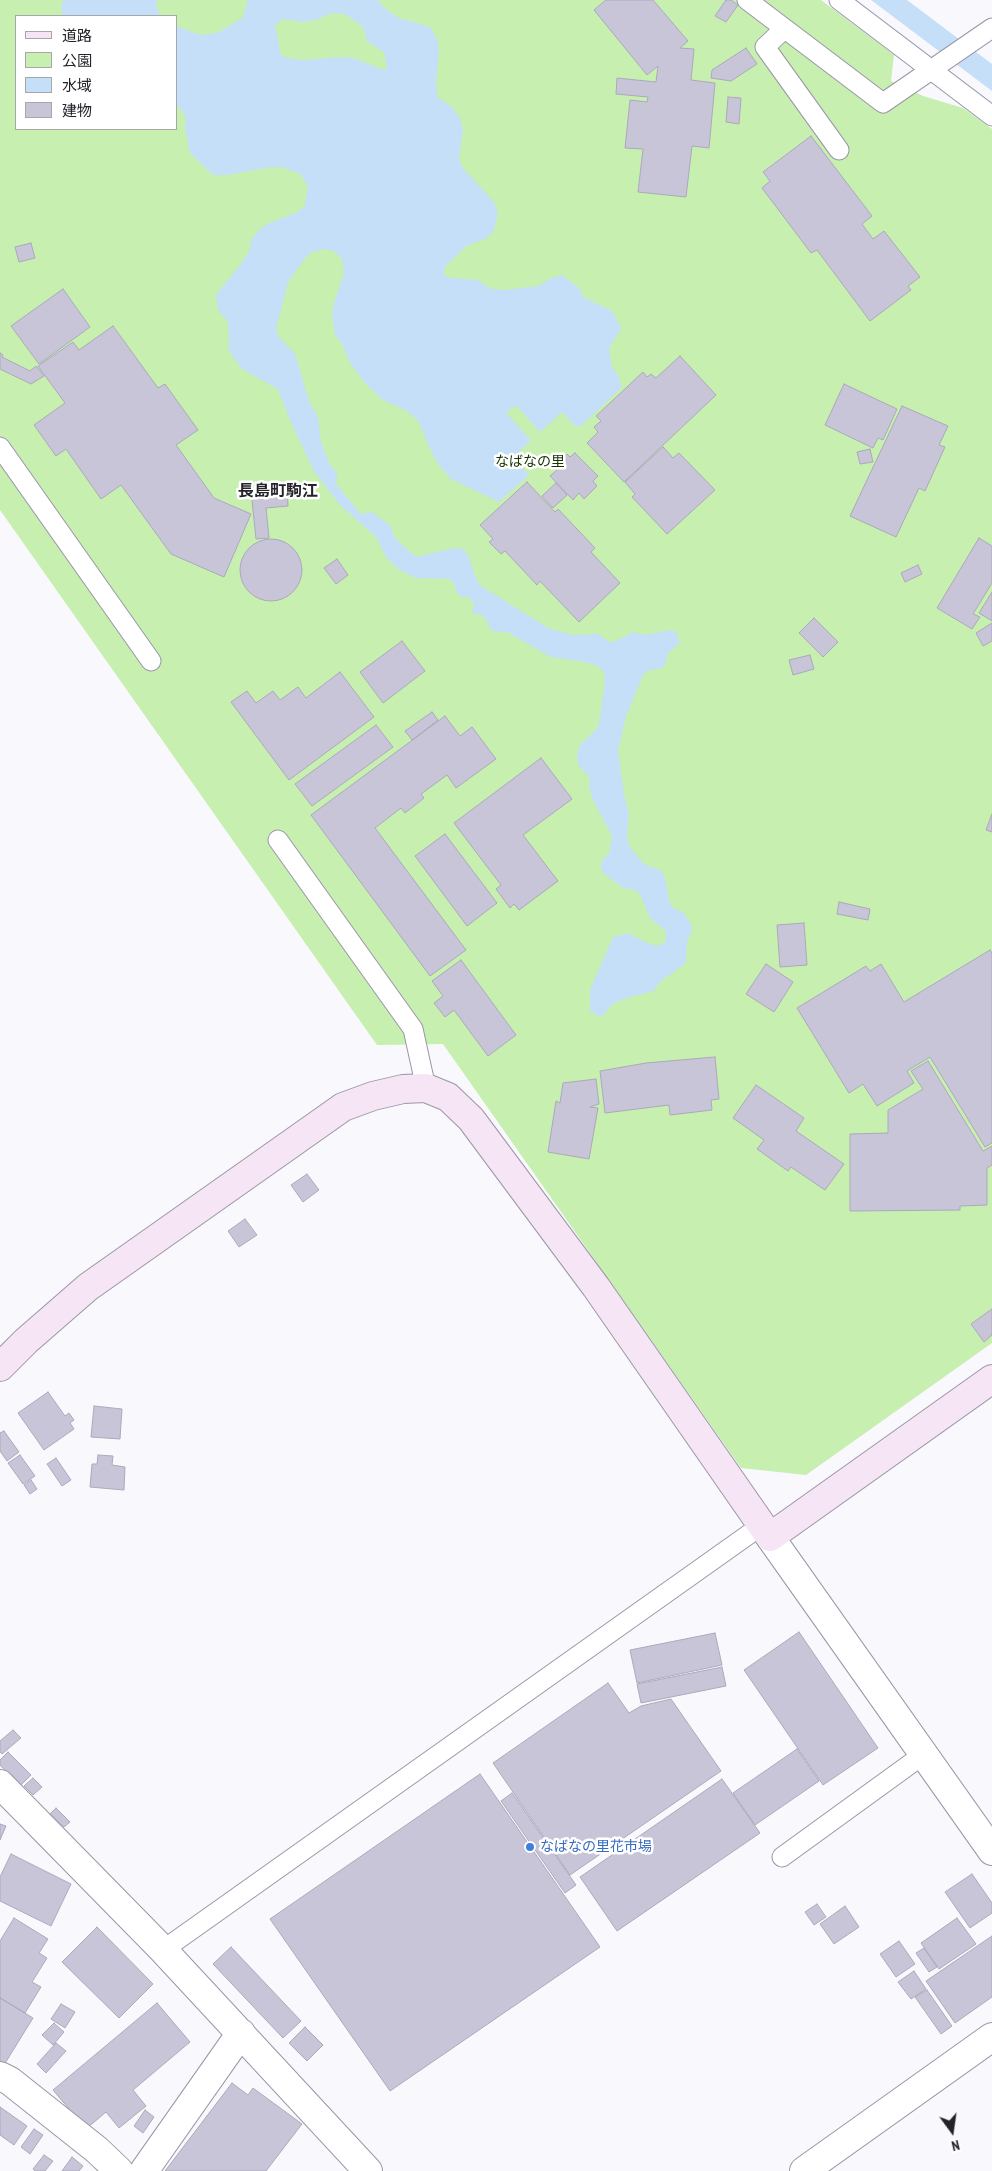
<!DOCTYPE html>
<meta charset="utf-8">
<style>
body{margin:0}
#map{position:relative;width:992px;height:2171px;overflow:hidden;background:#f9f8fc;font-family:"PT Sans Narrow","Noto Sans JP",sans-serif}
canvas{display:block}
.legend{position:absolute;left:15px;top:15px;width:162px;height:115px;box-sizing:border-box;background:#fff;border:1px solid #a7a7aa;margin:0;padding:6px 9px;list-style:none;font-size:15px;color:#24232a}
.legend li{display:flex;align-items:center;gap:10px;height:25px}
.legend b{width:25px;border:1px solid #a7a7aa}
.north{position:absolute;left:927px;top:2106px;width:50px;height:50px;-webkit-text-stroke:4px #fff;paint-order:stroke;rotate:166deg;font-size:14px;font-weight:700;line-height:20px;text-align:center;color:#24232a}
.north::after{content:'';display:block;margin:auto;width:18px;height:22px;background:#24232a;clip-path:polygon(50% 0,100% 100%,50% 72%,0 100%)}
</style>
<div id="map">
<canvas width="992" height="2171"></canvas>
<ul class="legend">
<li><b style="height:6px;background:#f5e5f5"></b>道路</li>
<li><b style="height:14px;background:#c6efb0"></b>公園</li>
<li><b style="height:14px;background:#c6dff8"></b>水域</li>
<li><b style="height:14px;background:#c9c5d8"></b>建物</li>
</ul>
<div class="north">N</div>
</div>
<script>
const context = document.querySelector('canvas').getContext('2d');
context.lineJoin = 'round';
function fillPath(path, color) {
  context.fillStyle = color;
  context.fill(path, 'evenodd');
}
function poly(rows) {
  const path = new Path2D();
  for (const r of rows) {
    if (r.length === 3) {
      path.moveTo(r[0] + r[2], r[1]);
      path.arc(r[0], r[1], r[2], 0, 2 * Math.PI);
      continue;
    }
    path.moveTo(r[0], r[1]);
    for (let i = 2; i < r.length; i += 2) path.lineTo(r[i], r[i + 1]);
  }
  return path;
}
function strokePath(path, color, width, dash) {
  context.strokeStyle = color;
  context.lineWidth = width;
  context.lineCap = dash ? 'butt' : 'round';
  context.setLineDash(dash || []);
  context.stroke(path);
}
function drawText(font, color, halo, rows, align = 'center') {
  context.font = font + ' "PT Sans Narrow","Noto Sans JP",sans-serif';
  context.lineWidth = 5;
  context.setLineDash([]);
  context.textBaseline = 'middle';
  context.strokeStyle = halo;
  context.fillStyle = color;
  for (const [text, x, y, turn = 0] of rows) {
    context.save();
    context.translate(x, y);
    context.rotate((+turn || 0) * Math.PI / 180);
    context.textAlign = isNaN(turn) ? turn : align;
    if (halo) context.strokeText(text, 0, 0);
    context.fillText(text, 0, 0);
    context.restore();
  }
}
const green = poly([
 [0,0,821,0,894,55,891,81,923,96,963,108,992,129,992,1343,806,1475,741,1468,443,1044,377,1045,0,510],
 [16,16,176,16,176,129,16,129]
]);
const water = poly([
 [63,0,158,0,156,4,160,16,63,16,61,7],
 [248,0,378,0,384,8,399,18,430,27,437,39,439,49,436,86,438,98,451,106,460,118,463,130,459,158,462,167,494,202,498,213,494,231,485,239,466,246,444,268,444,275,451,278,477,280,491,289,504,290,539,286,549,279,562,275,580,289,583,297,612,311,617,320,621,329,609,348,612,368,617,373,622,387,581,426,575,426,562,412,540,432,516,405,506,413,531,440,513,458,529,475,499,502,451,479,438,464,430,449,418,420,407,411,383,400,365,383,350,363,342,344,335,335,332,315,334,303,344,274,342,259,335,252,327,249,320,250,310,253,303,261,288,282,276,329,278,336,295,354,309,401,318,417,321,442,329,463,338,475,336,480,337,485,361,514,372,512,391,526,394,537,410,552,417,557,453,548,463,549,468,555,477,581,481,586,548,628,572,635,598,634,609,642,616,641,633,632,645,635,670,630,676,632,678,637,680,643,668,653,665,665,661,668,648,671,643,675,626,716,618,750,624,795,629,813,627,836,629,846,644,864,662,871,666,882,669,901,673,908,683,912,691,924,692,929,687,943,686,963,661,981,653,991,630,997,614,1003,601,1017,590,1011,590,990,613,937,628,933,649,944,657,946,665,943,666,934,665,930,650,918,640,894,633,889,625,889,602,872,601,865,602,860,609,854,612,836,592,798,589,786,590,778,578,765,577,754,580,745,595,731,599,724,605,682,604,672,598,666,585,662,551,657,507,632,496,632,491,630,484,616,472,613,474,603,468,597,462,597,456,592,455,585,450,579,416,578,398,569,386,557,376,537,340,505,314,471,289,418,278,389,242,369,229,351,228,322,218,310,216,295,240,265,250,250,251,240,259,230,267,224,298,212,305,205,308,186,300,174,282,167,271,167,227,175,213,175,190,153,185,128,186,117,176,103,176,26,201,35,217,33,243,18],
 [331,13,345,14,363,27,367,41,384,52,387,67,384,70,353,58,342,57,303,60,287,58,281,55,275,25,283,19,303,22,316,20],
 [871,0,907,0,992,64,992,91]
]);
const building = poly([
 [606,0,653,0,688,41,680,48,694,49,691,80,715,83,709,148,692,146,686,197,638,192,643,149,625,148,630,100,647,102,648,97,616,94,617,78,656,82,658,66,647,75,594,10,606,0],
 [726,0,731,0,738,5,726,22,715,16,726,0],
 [746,48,757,64,731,81,711,78,712,70,746,48],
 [728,97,741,98,739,124,726,122,728,97],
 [811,136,872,216,862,224,873,239,884,231,920,277,908,286,911,290,870,321,817,250,811,253,762,188,770,181,763,172,811,136],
 [31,243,35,258,19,262,15,247,31,243],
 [63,289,90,327,39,364,11,326,63,289],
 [113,326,158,388,165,384,198,430,176,445,214,498,251,514,224,577,171,554,121,485,101,499,66,449,56,456,34,425,65,403,38,366,73,342,79,350,113,326],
 [0,353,3,355,2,357,30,371,36,366,44,376,31,384,0,369,0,353],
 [680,356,716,395,624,482,587,443,598,432,594,427,601,421,596,416,643,372,647,377,651,374,656,378,680,356],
 [844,384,897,409,883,440,878,438,873,448,825,425,844,384],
 [902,406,948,426,939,445,945,447,925,491,919,488,896,537,850,516,902,406],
 [663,447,673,458,679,453,715,490,667,534,632,497,635,494,625,482,663,447],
 [870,449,873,462,860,464,857,452,870,449],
 [575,453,598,476,593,481,597,486,584,499,579,493,573,500,550,476,557,470,554,467,567,454,570,457,575,453],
 [527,482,555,512,558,509,595,548,591,552,620,583,579,622,540,581,537,585,505,551,501,554,489,542,493,539,480,525,527,482],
 [556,483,567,495,553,508,542,496,556,483],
 [287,488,288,506,266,508,269,538,256,539,251,491,287,488],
 [979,538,992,546,992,583,973,614,980,617,972,629,937,608,979,538],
 [271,570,31],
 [337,559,348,575,336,584,324,568,337,559],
 [918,565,922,574,905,582,901,573,918,565],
 [992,592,992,621,979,613,992,592],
 [814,618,838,642,823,657,799,633,814,618],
 [992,623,992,641,983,646,976,633,992,623],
 [402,641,425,671,383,703,360,672,402,641],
 [810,655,814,669,793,675,789,660,810,655],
 [340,672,374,717,289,780,231,702,247,691,256,703,273,691,280,700,298,687,306,698,340,672],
 [432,712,438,720,412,740,405,731,432,712],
 [445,716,460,736,472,727,496,759,456,788,447,775,421,794,424,798,405,813,401,808,375,828,466,950,430,976,311,815,445,716],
 [376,725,393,747,312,806,295,784,376,725],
 [541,758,572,799,523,835,558,881,519,910,514,904,510,908,496,889,501,885,454,823,541,758],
 [992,814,992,832,986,830,992,814],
 [445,834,497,903,467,926,415,856,445,834],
 [839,902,870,909,868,920,837,914,839,902],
 [804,923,807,965,780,967,777,925,804,923],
 [990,950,992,953,992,1143,985,1147,930,1057,907,1071,914,1083,877,1106,863,1084,849,1093,797,1008,866,966,870,971,881,964,904,1002,990,950],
 [461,960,516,1035,488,1056,454,1010,445,1017,434,1003,443,996,432,981,461,960],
 [766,964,793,982,774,1012,746,994,766,964],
 [715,1057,719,1099,711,1100,712,1110,670,1115,669,1105,605,1113,600,1071,646,1063,715,1057],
 [928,1061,983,1151,992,1146,992,1165,987,1168,987,1205,960,1206,960,1210,850,1211,850,1134,888,1133,888,1110,923,1089,911,1071,928,1061],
 [596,1079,599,1104,590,1107,598,1108,589,1159,548,1152,556,1101,560,1103,563,1083,596,1079],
 [756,1085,804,1118,796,1131,844,1164,825,1190,791,1167,788,1171,757,1149,764,1140,733,1118,756,1085],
 [307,1174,319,1190,303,1202,291,1185,307,1174],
 [245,1219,257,1235,239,1247,228,1231,245,1219],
 [992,1309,992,1335,984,1342,971,1324,992,1309],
 [48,1392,65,1416,69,1413,74,1420,70,1423,74,1429,44,1450,18,1413,48,1392],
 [94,1406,122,1409,120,1439,91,1437,94,1406],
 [4,1431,19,1452,7,1461,0,1451,0,1433,4,1431],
 [20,1455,35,1476,23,1484,8,1463,20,1455],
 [98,1455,113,1456,112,1465,125,1467,124,1490,90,1487,92,1464,97,1464,98,1455],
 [56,1458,71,1480,62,1486,47,1464,56,1458],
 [31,1480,37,1489,30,1494,24,1485,31,1480],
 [799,1632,878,1748,823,1785,744,1670,799,1632],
 [715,1633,722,1665,637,1683,630,1650,715,1633],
 [722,1667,726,1686,641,1703,637,1684,722,1667],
 [608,1683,629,1713,641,1706,671,1699,721,1771,570,1875,493,1763,608,1683],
 [13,1730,21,1738,2,1754,0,1752,0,1741,13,1730],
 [797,1749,819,1781,755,1825,733,1793,797,1749],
 [8,1752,31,1775,20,1786,0,1765,0,1760,8,1752],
 [480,1774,600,1947,390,2091,270,1919,480,1774],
 [33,1778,42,1787,33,1795,24,1786,33,1778],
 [722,1779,760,1833,617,1931,580,1877,722,1779],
 [512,1793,576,1885,565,1893,501,1801,512,1793],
 [56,1808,70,1822,64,1827,50,1814,56,1808],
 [0,1824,6,1826,0,1840,0,1824],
 [11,1854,71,1884,51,1926,0,1901,0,1877,11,1854],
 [972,1874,992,1903,992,1913,970,1928,945,1892,972,1874],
 [817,1904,826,1917,814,1925,805,1912,817,1904],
 [845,1906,859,1927,834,1944,820,1924,845,1906],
 [14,1918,48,1939,39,1953,47,1958,32,1982,41,1987,25,2013,0,1998,0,1941,14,1918],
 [957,1918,976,1944,939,1969,921,1943,957,1918],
 [97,1927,153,1984,119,2018,62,1962,97,1927],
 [992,1936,992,1997,955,2023,926,1981,992,1936],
 [899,1941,915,1964,896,1977,880,1954,899,1941],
 [231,1947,301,2021,283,2038,213,1964,231,1947],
 [924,1948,937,1967,929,1972,916,1953,924,1948],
 [914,1971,926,1989,911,1999,898,1982,914,1971],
 [927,1990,952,2026,941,2034,915,1997,927,1990],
 [0,1998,33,2018,4,2065,0,2062,0,1998],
 [157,2003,190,2042,133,2090,146,2106,119,2128,106,2112,86,2129,53,2090,157,2003],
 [61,2004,75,2012,65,2028,51,2019,61,2004],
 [54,2023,64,2032,53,2045,42,2035,54,2023],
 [305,2027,323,2045,307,2061,289,2043,305,2027],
 [56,2043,66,2051,46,2073,37,2064,56,2043],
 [232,2083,248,2095,253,2088,302,2124,266,2171,165,2171,232,2083],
 [0,2107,27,2126,14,2145,0,2135,0,2107],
 [145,2110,154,2117,143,2133,134,2126,145,2110],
 [34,2129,43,2135,30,2154,21,2147,34,2129],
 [44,2155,53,2161,45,2171,35,2171,33,2169,44,2155],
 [72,2157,83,2166,79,2171,62,2171,72,2157]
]);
const lane = poly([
 [747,0,883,103,992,28],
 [839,0,992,116],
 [784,29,765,47,839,150],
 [0,447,151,661],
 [278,840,413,1029,426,1088],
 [782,1857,924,1754],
 [163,1950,762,1525]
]);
const street = poly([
 [770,1537,992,1851],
 [0,1784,163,1950,368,2171],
 [0,2076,10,2081,97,2150,119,2171],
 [144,2171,241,2033],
 [804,2171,992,2037]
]);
const secondary = poly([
 [0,1367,26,1341,88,1287,343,1107,373,1096,403,1089,426,1088,448,1097,471,1119,596,1287,770,1537,992,1379]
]);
const markers = [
 [530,1847,5,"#3f7fe0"]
];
const parkNames = [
 ["なばなの里",530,462]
];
const shopNames = [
 ["なばなの里花市場",540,1847]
];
const quarterNames = [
 ["長島町駒江",278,491]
];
fillPath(green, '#c6efb0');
fillPath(water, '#c6dff8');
fillPath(building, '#c9c5d8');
strokePath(building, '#aca9bb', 1);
strokePath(lane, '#9a96a8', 21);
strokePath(street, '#9a96a8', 30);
strokePath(secondary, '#9a96a8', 30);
strokePath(lane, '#fff', 19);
strokePath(street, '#fff', 28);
strokePath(secondary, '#f5e5f5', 28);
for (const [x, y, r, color] of markers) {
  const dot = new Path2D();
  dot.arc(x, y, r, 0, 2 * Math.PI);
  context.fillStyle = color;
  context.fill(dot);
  strokePath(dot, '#fff', 2);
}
drawText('14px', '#173301', '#fff', parkNames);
drawText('14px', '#366cbe', '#fff', shopNames, 'left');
drawText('bold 16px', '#24232a', '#fff', quarterNames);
</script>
